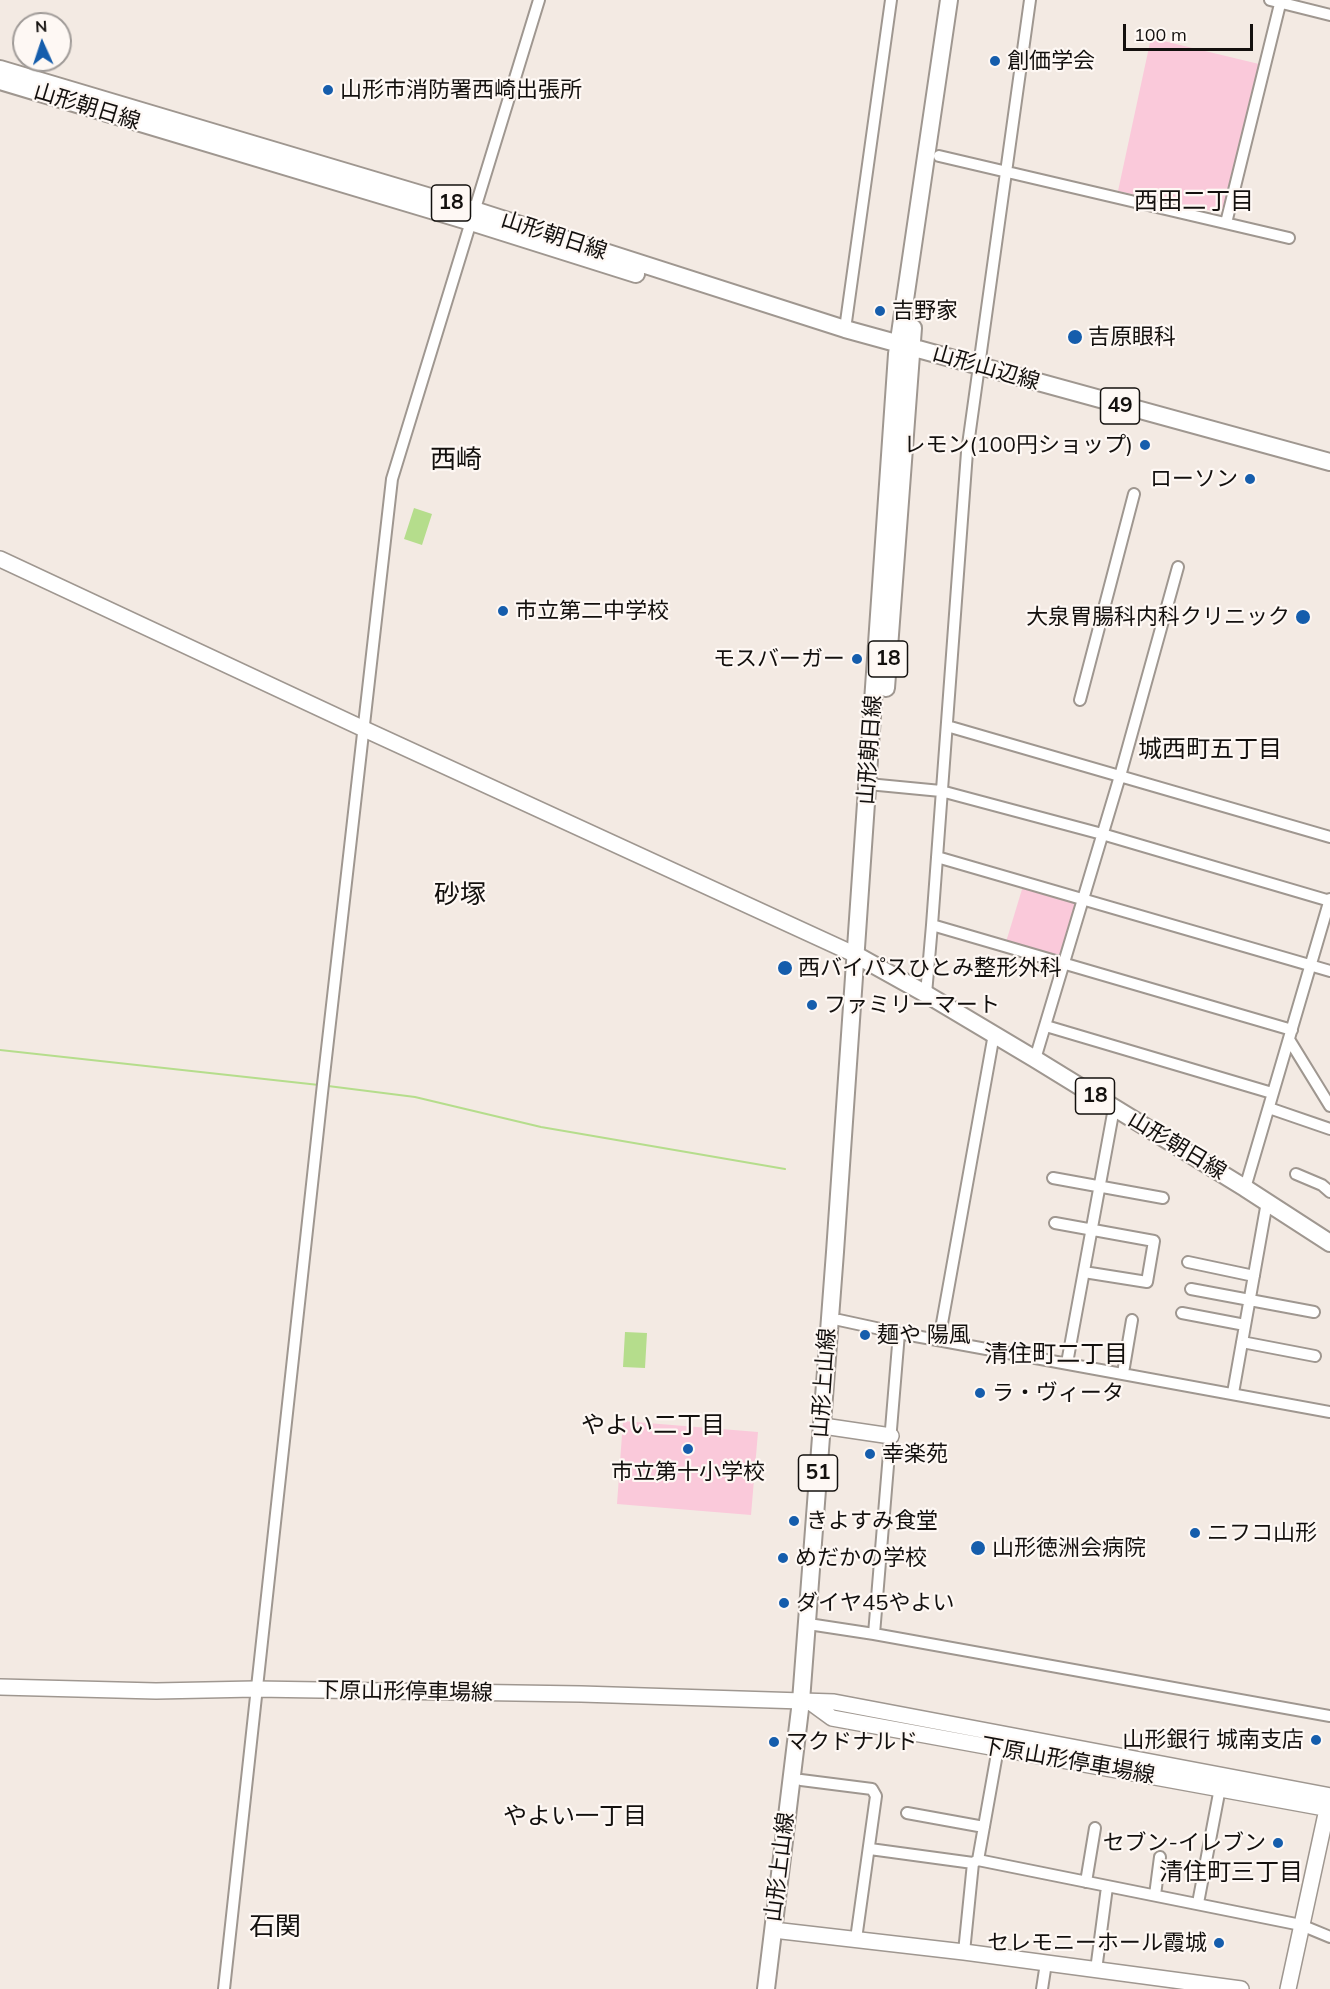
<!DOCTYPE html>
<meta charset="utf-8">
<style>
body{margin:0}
#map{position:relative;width:1330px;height:1989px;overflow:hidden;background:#f3eae3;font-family:Mulish,sans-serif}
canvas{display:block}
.north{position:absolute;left:12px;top:12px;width:60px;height:60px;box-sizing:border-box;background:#fef8f4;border:2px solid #a09b98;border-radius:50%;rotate:357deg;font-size:16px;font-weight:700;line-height:24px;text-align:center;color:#13100e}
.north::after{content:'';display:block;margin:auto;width:21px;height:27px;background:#155dac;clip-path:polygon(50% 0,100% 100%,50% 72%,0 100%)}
.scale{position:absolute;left:1123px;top:24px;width:130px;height:27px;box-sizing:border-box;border:3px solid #13100e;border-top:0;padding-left:8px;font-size:18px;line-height:21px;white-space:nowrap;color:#13100e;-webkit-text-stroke:4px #fef8f4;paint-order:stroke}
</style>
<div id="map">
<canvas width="1330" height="1989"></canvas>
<div class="north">N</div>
<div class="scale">100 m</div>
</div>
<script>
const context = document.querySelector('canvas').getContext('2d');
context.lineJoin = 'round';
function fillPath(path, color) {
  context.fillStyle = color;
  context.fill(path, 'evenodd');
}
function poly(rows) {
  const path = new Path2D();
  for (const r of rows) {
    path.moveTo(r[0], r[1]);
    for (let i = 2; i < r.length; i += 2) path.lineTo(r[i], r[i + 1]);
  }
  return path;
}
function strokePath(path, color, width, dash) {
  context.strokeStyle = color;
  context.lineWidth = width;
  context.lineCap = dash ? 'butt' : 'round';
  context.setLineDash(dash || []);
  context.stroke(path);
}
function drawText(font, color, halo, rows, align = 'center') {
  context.font = font + ' Mulish,"Noto Sans JP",sans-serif';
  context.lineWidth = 4.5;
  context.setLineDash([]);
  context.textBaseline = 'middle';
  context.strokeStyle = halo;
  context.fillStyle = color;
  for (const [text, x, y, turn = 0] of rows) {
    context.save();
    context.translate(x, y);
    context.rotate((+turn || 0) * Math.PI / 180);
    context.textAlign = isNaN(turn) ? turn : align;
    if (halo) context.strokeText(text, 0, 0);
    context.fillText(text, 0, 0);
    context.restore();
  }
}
const green = poly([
 [1151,38,1259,64,1224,208,1217,212,1118,191],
 [1023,886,1079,903,1063,958,1006,942],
 [623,1421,758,1432,751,1515,617,1504]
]);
const water = poly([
 [414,508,432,514,422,545,404,539],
 [625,1332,647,1333,645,1368,623,1367]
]);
const stream = poly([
 [0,1050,319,1085],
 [328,1086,415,1097,541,1127,785,1169]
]);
const street = poly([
 [1270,0,1330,15],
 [939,156,1289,238],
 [1226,223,1281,0],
 [845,329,891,0],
 [1080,700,1134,494],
 [947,726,1330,837],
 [868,784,941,791,1102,834,1330,901],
 [937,857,1330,971],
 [932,925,1292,1030],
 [926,994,932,925,967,452,1030,0],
 [1046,1026,1272,1093],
 [1290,1041,1330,1106],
 [1035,1059,1120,776,1178,567],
 [1269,1108,1330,1129],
 [1296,1174,1322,1185,1330,1192],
 [1053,1178,1163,1198],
 [1245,1188,1330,899],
 [1055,1223,1154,1241,1147,1282,1084,1272],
 [1188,1262,1254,1276],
 [1191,1289,1314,1312],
 [1182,1313,1245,1325],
 [839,1320,899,1333,1330,1412],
 [939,1340,994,1034],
 [1242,1342,1315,1356],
 [1067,1363,1114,1108],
 [1123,1373,1132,1320],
 [1233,1393,1267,1202],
 [815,1625,874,1634,1330,1716],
 [874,1634,899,1333],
 [801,1780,872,1789,876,1796,856,1939],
 [907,1813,984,1827],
 [870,1849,973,1863,978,1860,1301,1925,1330,1937],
 [978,1860,998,1748],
 [1086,1882,1095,1828],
 [1155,1895,1160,1857],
 [1198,1903,1220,1788],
 [964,1952,973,1863],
 [1096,1970,1107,1887],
 [224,1989,322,1093,392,479,539,0],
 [1042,1989,1046,1963]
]);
const secondary = poly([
 [0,559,364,729,856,955],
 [830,1427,891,1436],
 [0,1687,156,1691,255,1689,581,1694,834,1702,1330,1796],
 [810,1702,832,1718,1330,1809],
 [782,1931,964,1952,1241,1989],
 [1288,1989,1329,1800]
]);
const primary = poly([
 [0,69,474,210,845,329,1330,462],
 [0,81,471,222,636,274],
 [886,688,913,328],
 [856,955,926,994,1035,1059,1245,1188,1330,1243],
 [766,1989,801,1701,835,1252,897,354,949,0]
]);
const markers = [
 [995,61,6,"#155dac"],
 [328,90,6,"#155dac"],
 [880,311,6,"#155dac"],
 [1075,337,8,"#155dac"],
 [1145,445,6,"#155dac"],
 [1250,479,6,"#155dac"],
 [503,611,6,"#155dac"],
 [1303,617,8,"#155dac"],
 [857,659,6,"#155dac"],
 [785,968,8,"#155dac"],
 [812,1005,6,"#155dac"],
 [865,1335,6,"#155dac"],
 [980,1393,6,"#155dac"],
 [688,1449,6,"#155dac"],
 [870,1454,6,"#155dac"],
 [794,1521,6,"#155dac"],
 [1195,1533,6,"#155dac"],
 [978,1548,8,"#155dac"],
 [783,1558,6,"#155dac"],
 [784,1603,6,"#155dac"],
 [1316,1740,6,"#155dac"],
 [774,1742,6,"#155dac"],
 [1278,1843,6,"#155dac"],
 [1219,1943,6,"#155dac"]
];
const shields = [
 [451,203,39],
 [1120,406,39],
 [888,659,39],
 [1095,1096,39],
 [818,1473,39]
];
const shieldNames = [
 ["18",451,203],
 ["49",1120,406],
 ["18",888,659],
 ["18",1095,1096],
 ["51",818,1473]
];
const poiNames = [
 ["創価学会",1007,61],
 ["山形市消防署西崎出張所",340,90],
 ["吉野家",892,311],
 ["吉原眼科",1088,337],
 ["レモン(100円ショップ)",1133,445,"right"],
 ["ローソン",1238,479,"right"],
 ["市立第二中学校",515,611],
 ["大泉胃腸科内科クリニック",1290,617,"right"],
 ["モスバーガー",845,659,"right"],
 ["西バイパスひとみ整形外科",798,968],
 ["ファミリーマート",824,1005],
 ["麺や 陽風",877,1335],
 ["ラ・ヴィータ",992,1393],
 ["幸楽苑",882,1454],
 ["市立第十小学校",688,1472,"center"],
 ["きよすみ食堂",806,1521],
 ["ニフコ山形",1207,1533],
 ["山形徳洲会病院",992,1548],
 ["めだかの学校",795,1558],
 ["ダイヤ45やよい",796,1603],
 ["山形銀行 城南支店",1304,1740,"right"],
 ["マクドナルド",786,1742],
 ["セブン-イレブン",1266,1843,"right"],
 ["セレモニーホール霞城",1207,1943,"right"]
];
const streetNames = [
 ["山形朝日線",87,107,17],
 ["山形朝日線",554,236,18],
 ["山形山辺線",986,368,16],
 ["山形朝日線",870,750,-86],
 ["山形朝日線",1177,1146,31],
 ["山形上山線",824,1383,-86],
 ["下原山形停車場線",405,1692,1],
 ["下原山形停車場線",1068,1761,10],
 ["山形上山線",780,1867,-83]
];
const neighbourhoodNames = [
 ["西田二丁目",1194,202],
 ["城西町五丁目",1210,750],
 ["清住町二丁目",1056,1355],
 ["やよい二丁目",653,1426],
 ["やよい一丁目",575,1817],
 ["清住町三丁目",1231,1873]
];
const quarterNames = [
 ["西崎",456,460],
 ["砂塚",460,895],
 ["石関",275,1927]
];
fillPath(green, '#fac9da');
fillPath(water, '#b5dd8c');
strokePath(stream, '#b5dd8c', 2);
strokePath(street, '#9f9790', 14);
strokePath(secondary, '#9f9790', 18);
strokePath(primary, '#9f9790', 20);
strokePath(street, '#fff', 10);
strokePath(secondary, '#fff', 15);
strokePath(primary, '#fff', 16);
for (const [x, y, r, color] of markers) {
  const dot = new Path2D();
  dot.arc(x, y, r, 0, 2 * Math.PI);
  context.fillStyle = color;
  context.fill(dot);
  strokePath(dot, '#fef8f4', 2);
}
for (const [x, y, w] of shields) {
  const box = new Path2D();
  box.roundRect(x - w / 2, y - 18, w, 36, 4.5);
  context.fillStyle = '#fef8f4';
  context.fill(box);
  strokePath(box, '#13100e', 1.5);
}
drawText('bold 21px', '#13100e', null, shieldNames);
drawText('22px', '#13100e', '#fef8f4', poiNames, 'left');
drawText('22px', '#13100e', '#fef8f4', streetNames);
drawText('24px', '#13100e', '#fef8f4', neighbourhoodNames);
drawText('26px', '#13100e', '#fef8f4', quarterNames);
</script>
